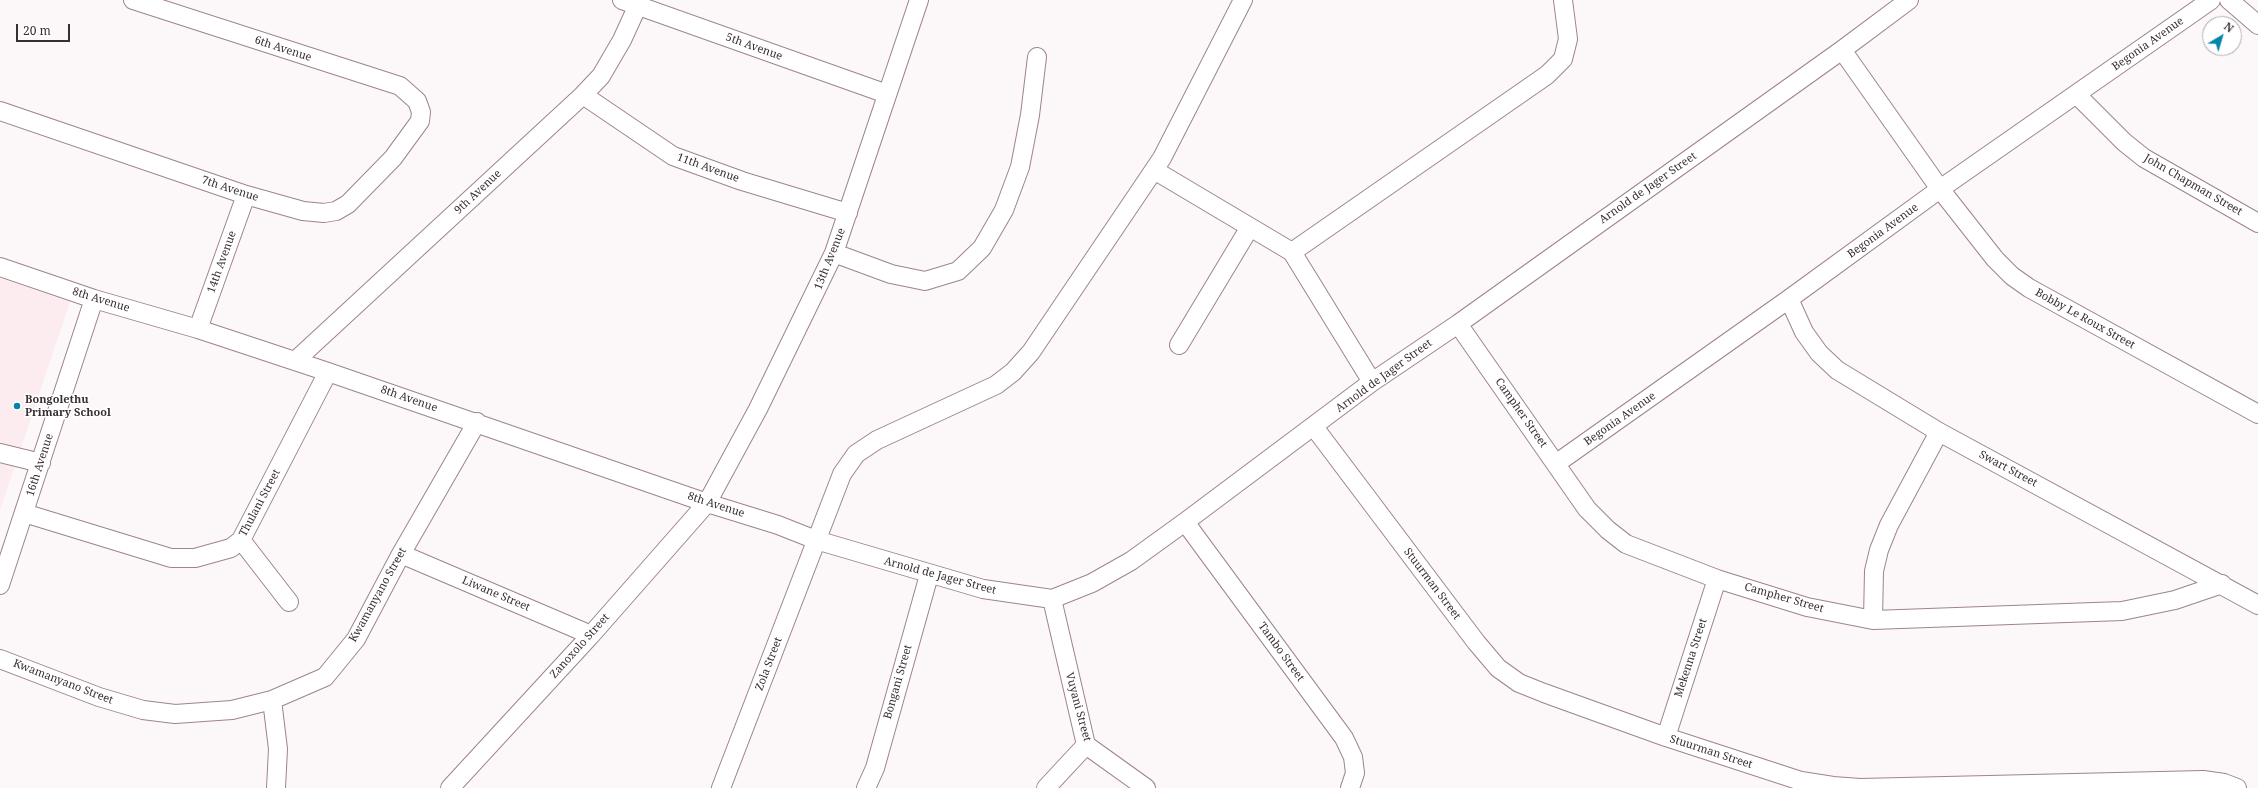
<!DOCTYPE html>
<style>
body{margin:0}
#map{position:relative;width:2258px;height:788px;overflow:hidden;background:#fcf7f8;font-family:"Noto Serif",serif}
canvas{display:block}
.north{position:absolute;left:2202px;top:16px;width:40px;height:40px;box-sizing:border-box;background:#fff;border:1px solid #b0abad;border-radius:50%;rotate:38deg;font-size:11px;font-weight:700;line-height:16px;text-align:center;color:#392e31}
.north::after{content:'';display:block;margin:auto;width:14px;height:18px;background:#0485a8;clip-path:polygon(50% 0,100% 100%,50% 72%,0 100%)}
.scale{position:absolute;left:16px;top:24px;width:54px;height:18px;box-sizing:border-box;border:2px solid #392e31;border-top:0;padding-left:5px;font-size:12px;line-height:14px;white-space:nowrap;color:#392e31;-webkit-text-stroke:3px #fff;paint-order:stroke}
</style>
<div id="map">
<canvas width="2258" height="788"></canvas>
<div class="north">N</div>
<div class="scale">20 m</div>
</div>
<script>
const context = document.querySelector('canvas').getContext('2d');
context.lineJoin = 'round';
function fillPath(path, color) {
  context.fillStyle = color;
  context.fill(path, 'evenodd');
}
function poly(rows) {
  const path = new Path2D();
  for (const r of rows) {
    path.moveTo(r[0], r[1]);
    for (let i = 2; i < r.length; i += 2) path.lineTo(r[i], r[i + 1]);
  }
  return path;
}
function strokePath(path, color, width, dash) {
  context.strokeStyle = color;
  context.lineWidth = width;
  context.lineCap = dash ? 'butt' : 'round';
  context.setLineDash(dash || []);
  context.stroke(path);
}
function drawText(font, color, halo, rows, align = 'center') {
  context.font = font + ' "Noto Serif",serif';
  context.lineWidth = 3;
  context.setLineDash([]);
  context.textBaseline = 'middle';
  context.strokeStyle = halo;
  context.fillStyle = color;
  for (const [text, x, y, turn = 0] of rows) {
    context.save();
    context.translate(x, y);
    context.rotate((+turn || 0) * Math.PI / 180);
    context.textAlign = isNaN(turn) ? turn : align;
    if (halo) context.strokeText(text, 0, 0);
    context.fillText(text, 0, 0);
    context.restore();
  }
}
const built = poly([
 [0,278,70,302,0,510]
]);
const minor = poly([
 [622,0,887,94],
 [2229,0,2258,25],
 [1842,50,1940,189,1995,259,2012,276,2029,288,2258,414],
 [583,95,673,156,742,181,848,213],
 [2077,95,2124,142,2144,158,2258,223],
 [0,111,246,195,303,211,324,213,336,211,348,204,393,158,420,121,421,112,417,101,400,86,133,0],
 [1154,170,1292,252,1372,382],
 [1292,252,1547,75,1563,59,1568,39,1563,0],
 [834,253,891,274,925,281,958,271,982,248,1004,210,1020,167,1030,115,1037,57],
 [0,267,94,299,198,329,328,372,707,503,778,525,816,540,983,589,1052,599,1092,583,1131,561,1185,522,1372,382,1458,324,1842,50,1909,0],
 [1789,299,1804,332,1819,353,1837,370,1939,432,2258,605],
 [1458,324,1587,509,1608,530,1626,544,1717,579,1807,607,1873,620,2122,611,2175,600,2222,584],
 [198,329,246,195],
 [1179,345,1250,227],
 [295,361,583,95,601,76,622,40,638,5],
 [1314,427,1476,642,1498,668,1519,683,1544,693,1666,737,1801,781,1833,786,1860,788,2203,780,2224,783,2237,788],
 [0,453,41,463],
 [1557,463,1789,299,1940,189,2211,0],
 [24,513,171,558,195,558,231,548,241,540,328,372],
 [1185,522,1344,738,1353,757,1355,773,1350,788],
 [241,540,289,602],
 [401,554,591,635],
 [0,585,94,299],
 [1052,599,1086,745,1146,788],
 [1873,620,1874,571,1879,550,1889,525,1939,432],
 [0,659,99,697,143,710,175,714,232,710,272,700,325,677,356,639,401,554,477,422],
 [272,700,278,749,276,788],
 [1666,737,1717,579],
 [450,788,591,635,707,503,758,409,834,253,919,0],
 [721,788,842,474,856,454,877,440,996,385,1013,372,1031,352,1162,158,1243,0],
 [866,788,875,768,929,575],
 [1046,788,1086,745]
]);
const markers = [
 [17,406,4,"#0485a8"]
];
const streetNames = [
 ["Begonia Avenue",2148,44,-35],
 ["5th Avenue",754,47,20],
 ["6th Avenue",283,49,18],
 ["11th Avenue",708,168,20],
 ["John Chapman Street",2193,185,30],
 ["Arnold de Jager Street",1648,188,-35],
 ["7th Avenue",230,189,18],
 ["9th Avenue",478,192,-43],
 ["Begonia Avenue",1883,231,-36],
 ["13th Avenue",830,259,-68],
 ["14th Avenue",222,262,-70],
 ["8th Avenue",101,300,17],
 ["Bobby Le Roux Street",2085,319,29],
 ["Arnold de Jager Street",1384,376,-36],
 ["8th Avenue",409,399,19],
 ["Campher Street",1521,413,55],
 ["Begonia Avenue",1620,419,-35],
 ["16th Avenue",40,465,-72],
 ["Swart Street",2008,469,28],
 ["Thulani Street",260,503,-62],
 ["8th Avenue",716,505,18],
 ["Arnold de Jager Street",940,576,15],
 ["Stuurman Street",1432,584,53],
 ["Liwane Street",496,594,23],
 ["Kwamanyano Street",378,595,-61],
 ["Campher Street",1784,598,16],
 ["Zanoxolo Street",580,646,-48],
 ["Tambo Street",1281,652,54],
 ["Mekenna Street",1691,658,-72],
 ["Zola Street",769,664,-69],
 ["Kwamanyano Street",63,682,21],
 ["Bongani Street",898,682,-74],
 ["Vuyani Street",1078,707,75],
 ["Stuurman Street",1711,752,18]
];
const poiNames = [
 ["Bongolethu",25,400],
 ["Primary School",25,413]
];
fillPath(built, '#fcecf0');
strokePath(minor, '#9e848b', 20);
strokePath(minor, '#fff', 18);
for (const [x, y, r, color] of markers) {
  const dot = new Path2D();
  dot.arc(x, y, r, 0, 2 * Math.PI);
  context.fillStyle = color;
  context.fill(dot);
  strokePath(dot, '#fff', 1.5);
}
drawText('11px', '#392e31', '#fff', streetNames);
drawText('bold 11px', '#392e31', '#fff', poiNames, 'left');
</script>
